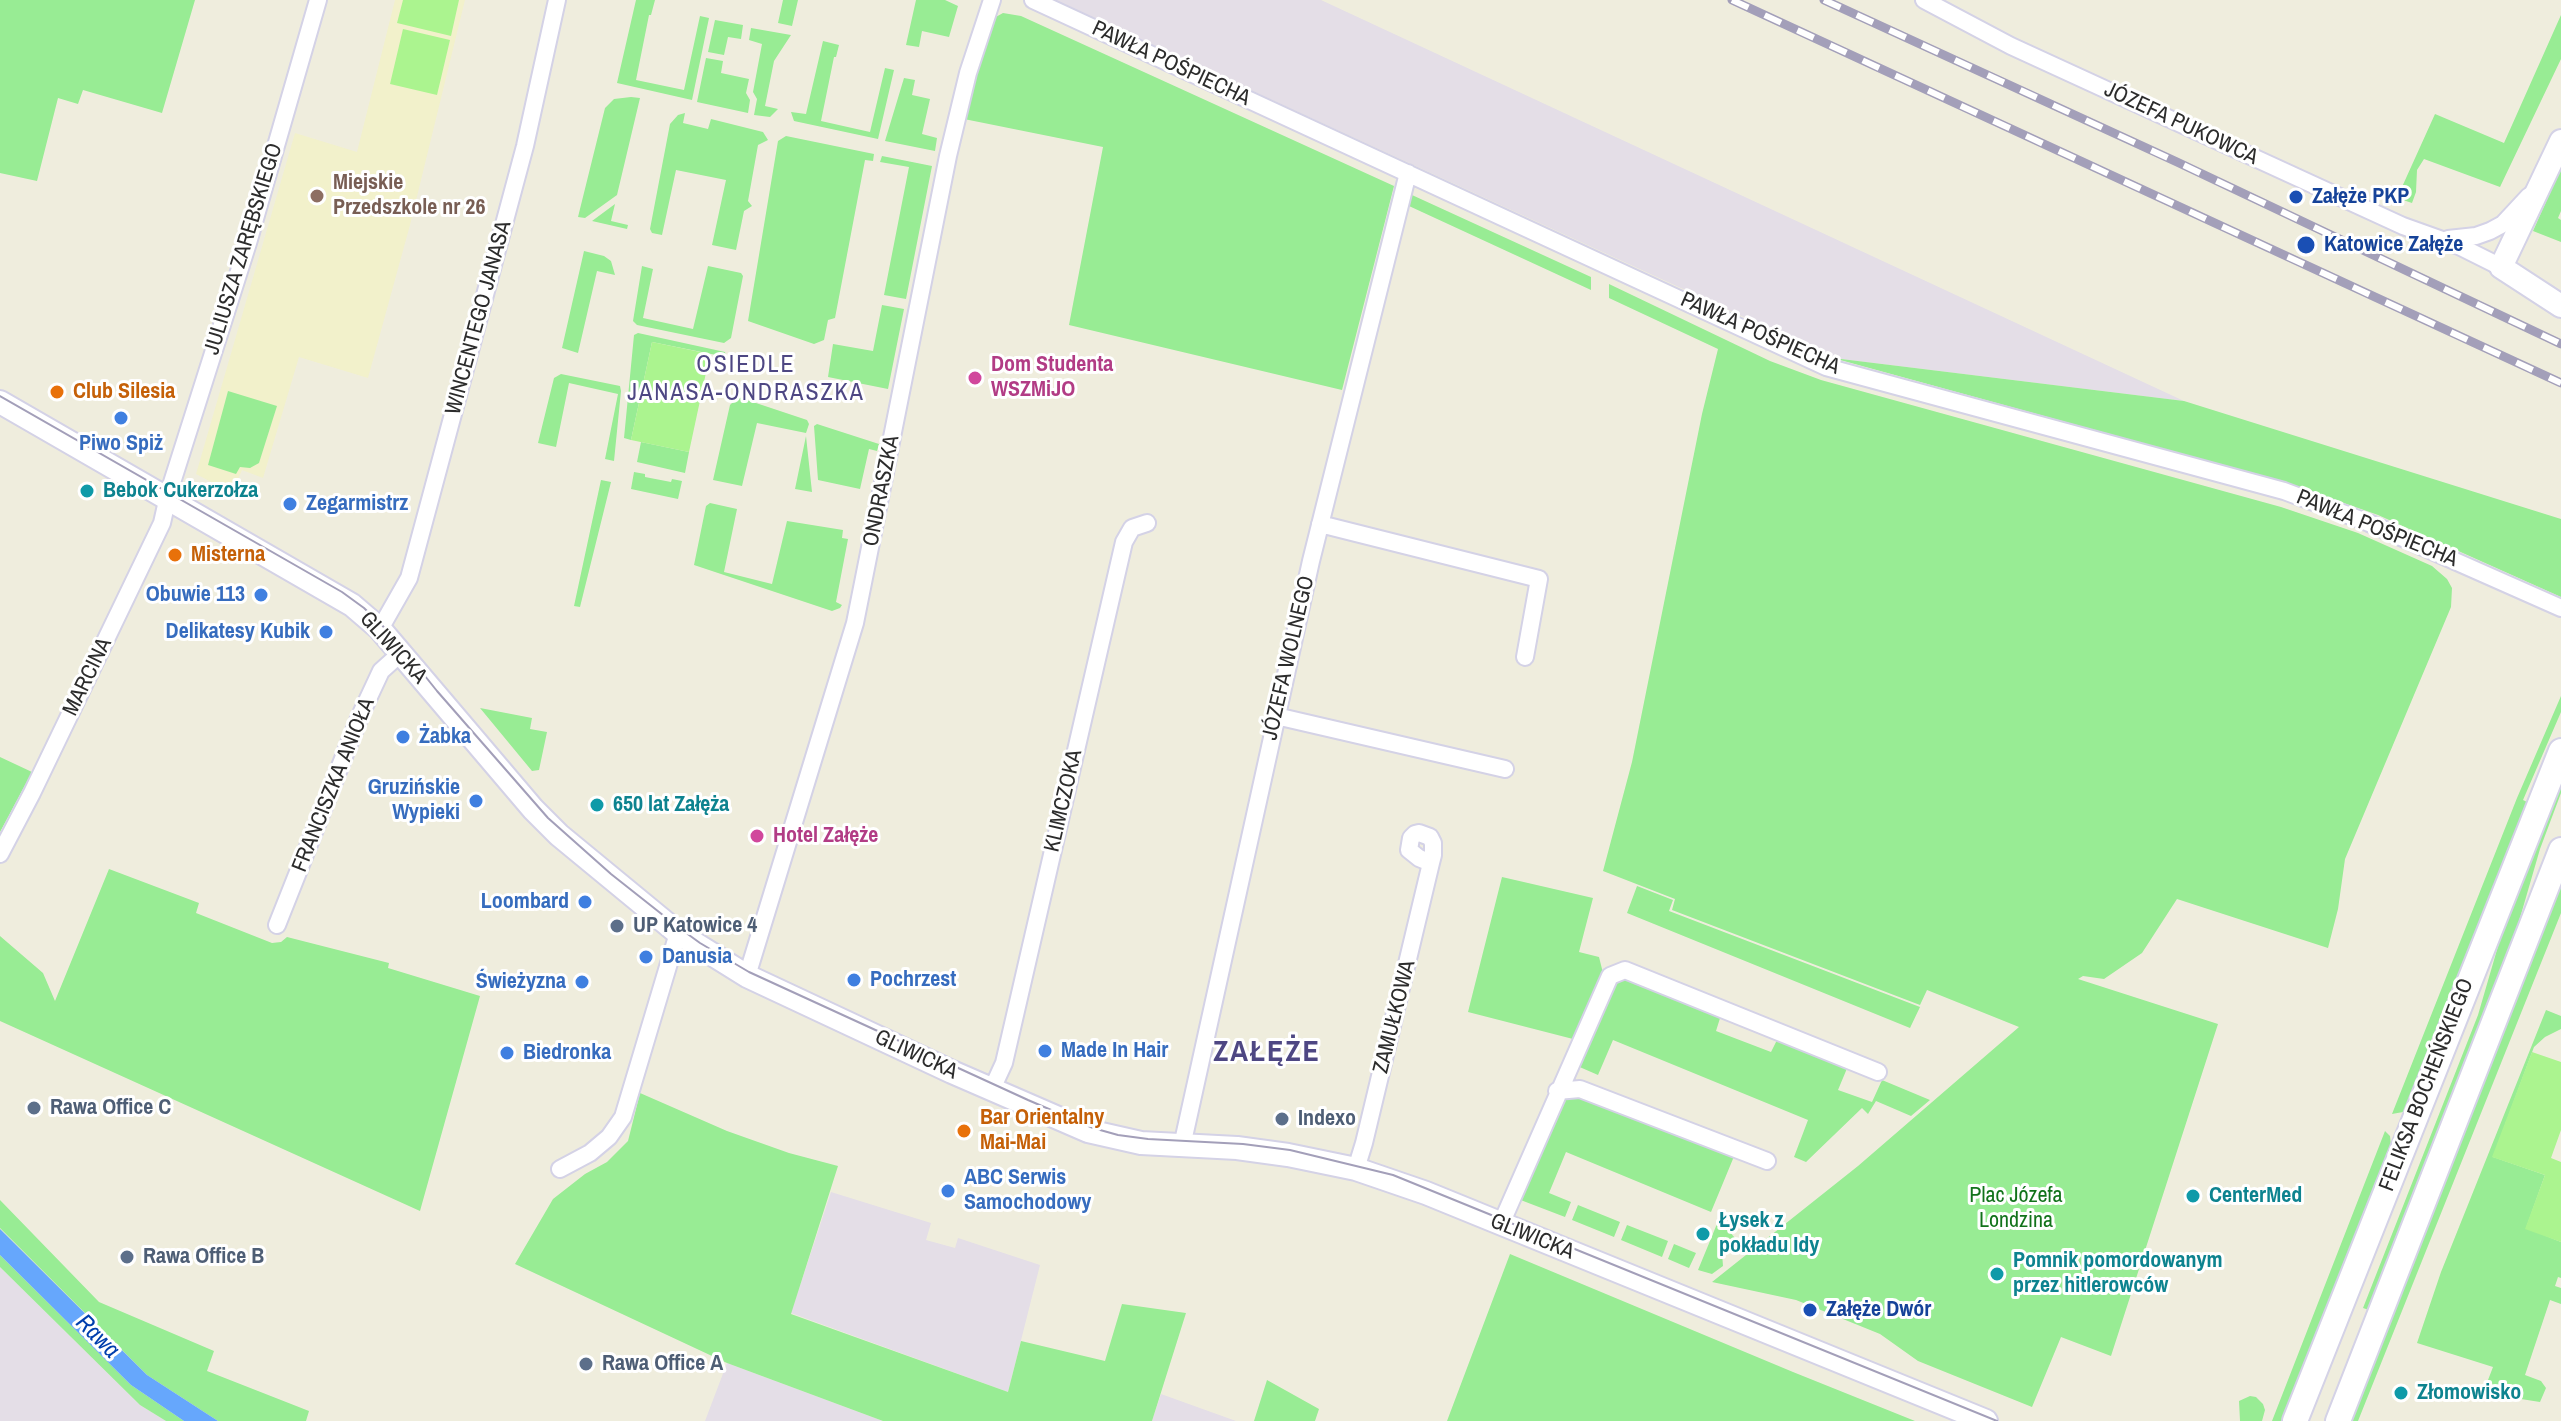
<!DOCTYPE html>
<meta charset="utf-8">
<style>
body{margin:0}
canvas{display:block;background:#efeddd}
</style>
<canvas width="2561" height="1421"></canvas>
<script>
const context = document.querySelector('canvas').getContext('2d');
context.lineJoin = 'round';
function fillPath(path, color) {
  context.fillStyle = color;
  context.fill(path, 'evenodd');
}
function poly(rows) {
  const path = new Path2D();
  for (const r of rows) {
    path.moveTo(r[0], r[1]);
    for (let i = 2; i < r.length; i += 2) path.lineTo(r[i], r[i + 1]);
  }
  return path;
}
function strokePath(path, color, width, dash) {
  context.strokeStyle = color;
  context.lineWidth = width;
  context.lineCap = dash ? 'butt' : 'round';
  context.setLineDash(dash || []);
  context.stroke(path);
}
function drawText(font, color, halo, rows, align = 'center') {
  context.font = font + ' "Archivo Narrow",sans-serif';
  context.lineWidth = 6;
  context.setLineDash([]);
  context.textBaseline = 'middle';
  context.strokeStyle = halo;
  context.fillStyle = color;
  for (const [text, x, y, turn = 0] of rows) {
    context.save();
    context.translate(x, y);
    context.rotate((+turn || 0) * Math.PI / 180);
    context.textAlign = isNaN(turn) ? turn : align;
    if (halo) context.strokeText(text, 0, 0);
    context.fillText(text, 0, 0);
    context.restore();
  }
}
const industrial = poly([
 [1055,0,1321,0,2184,401,1833,358],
 [831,1192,931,1223,926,1240,955,1248,958,1238,1040,1265,1008,1392,791,1313],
 [0,1267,140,1405,166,1421,0,1421],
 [727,1363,883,1421,705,1421],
 [1161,1394,1236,1421,1152,1421]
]);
const education = poly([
 [395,0,465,0,410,225,368,378,299,357,263,478,242,470,232,493,196,474,295,133,357,152]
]);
const green = poly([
 [0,0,195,0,162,113,83,90,78,104,58,98,37,181,0,173],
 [636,0,655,0,651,15,649,15,636,80,684,90,700,16,709,18,692,100,617,83],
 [783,0,798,0,792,26,778,23],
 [916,0,945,0,958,6,949,37,922,31,919,47,906,45],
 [1003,13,1021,16,1394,186,1342,390,1069,325,1103,147,964,119,974,79,994,18],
 [2561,15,2561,59,2500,187,2424,159,2417,170,2416,192,2412,203,2397,198,2435,114,2504,143],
 [715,20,743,25,741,39,728,37,724,55,708,52],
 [751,28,791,35,774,61,765,106,778,109,770,117,754,115,757,99,753,92,762,44,749,40],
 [823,41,839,45,836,57,834,57,821,121,870,132,885,68,894,70,878,139,794,121,791,112,806,114],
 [706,58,723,61,721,73,749,79,746,93,750,100,748,113,697,102],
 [904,78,915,80,912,95,930,99,922,134,937,138,935,151,885,141],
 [631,97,640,98,617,195,585,218,578,217,605,108,614,99],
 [685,113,683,123,708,129,711,119,763,132,768,140,758,145,748,201,752,206,744,211,736,250,712,245,726,180,676,170,662,235,652,233,650,229,670,124,678,115],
 [786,136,874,154,873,161,865,160,835,318,828,320,824,340,814,344,748,321,778,141],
 [882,156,932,166,906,299,884,295,909,167,880,162],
 [2561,168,2561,211,2558,218,2561,220,2561,242,2533,231],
 [1412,195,1591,277,1591,290,1409,206],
 [615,204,611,221,628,225,627,229,592,221],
 [584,251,604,256,611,261,615,275,597,271,578,353,562,348],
 [642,266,653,269,643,318,693,329,708,266,741,273,743,276,731,338,724,343,637,325,633,321],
 [1609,284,1770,361,1821,380,2281,507,2358,533,2432,566,2447,579,2452,588,2451,607,2345,859,2338,909,2328,948,2177,899,2142,953,2104,979,2083,976,2078,979,2218,1024,2111,1356,2061,1337,2032,1407,1918,1361,1880,1334,1796,1300,1712,1282,1858,1166,2019,1027,1927,990,1920,1005,1672,910,1675,899,1603,871,1632,762,1702,414,1718,349,1609,298],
 [882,305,904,309,888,389,828,377,833,344,873,351],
 [638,333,725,352,726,357,652,342,631,440,624,438,634,335],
 [1833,358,2184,401,2561,519,2561,597,2378,515,2284,482],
 [561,374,620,386,621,391,614,461,605,459,618,394,569,383,556,447,538,443,554,378],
 [228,391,277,406,259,463,250,468,240,467,236,474,208,465],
 [738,397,807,420,809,424,806,433,757,423,742,486,713,480,730,405],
 [817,424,879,444,877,451,869,449,860,489,818,480,814,426],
 [806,436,812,492,795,489],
 [641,442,689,452,685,473,637,462],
 [634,472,645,474,645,477,671,482,672,479,682,481,678,499,631,489],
 [601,480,611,482,580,607,574,606],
 [710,503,737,509,724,572,772,584,787,521,843,530,842,538,848,539,836,602,842,605,840,608,832,611,694,565,706,506],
 [2561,696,2561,712,2523,800,2527,802,2406,1108,2403,1112,2392,1114,2517,798],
 [480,708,532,718,530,729,547,732,539,770,532,771],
 [0,757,32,772,0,832],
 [2561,781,2561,793,2540,849,2513,942,2369,1310,2363,1308,2478,1015,2510,905],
 [109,869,199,903,196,913,272,943,281,942,287,937,389,963,388,968,480,996,420,1211,0,1021,0,936,43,973,55,1001],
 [1502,877,1593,898,1579,952,1599,957,1603,973,1573,1039,1468,1012],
 [2561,882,2561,913,2358,1421,2350,1421],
 [1637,886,1673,900,1669,911,1920,1007,1910,1028,1627,913],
 [1624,976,1721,1015,1716,1031,1771,1052,1778,1038,1848,1066,1838,1090,1872,1102,1882,1080,1930,1100,1911,1116,1876,1101,1868,1114,1862,1108,1806,1162,1794,1157,1808,1120,1613,1040,1598,1075,1575,1065,1613,980],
 [2546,1010,2561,1016,2561,1029,2545,1037,2534,1047,2493,1157,2545,1175,2526,1228,2561,1242,2561,1278,2558,1277,2555,1286,2561,1288,2561,1304,2550,1300,2525,1375,2541,1381,2546,1388,2540,1402,2483,1393,2493,1367,2417,1343,2441,1272],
 [640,1093,727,1131,789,1153,838,1166,791,1314,1008,1392,1021,1341,1105,1361,1122,1304,1186,1313,1152,1421,883,1421,727,1363,515,1264,553,1199,585,1174,607,1162,628,1141],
 [1571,1094,1735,1154,1711,1212,1566,1152,1549,1193,1571,1202,1565,1217,1518,1199,1559,1101],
 [2385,1131,2390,1136,2391,1145,2283,1421,2272,1421],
 [0,1200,99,1302,214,1351,207,1371,309,1411,306,1421,218,1421,147,1375,0,1228],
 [1578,1205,1620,1222,1614,1237,1572,1220],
 [1719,1219,1745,1250,1732,1245,1722,1253,1723,1266,1712,1274,1698,1270],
 [1627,1225,1668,1241,1662,1257,1621,1240],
 [1674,1244,1696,1253,1689,1268,1668,1259],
 [1510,1254,1793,1372,1915,1421,1447,1421],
 [0,1255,131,1385,184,1421,166,1421,140,1405,0,1267],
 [1267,1380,1319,1409,1315,1421,1254,1421],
 [2250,1396,2256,1397,2263,1404,2265,1410,2262,1421,2240,1421,2239,1401]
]);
const pitch = poly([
 [403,0,459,0,451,36,397,23],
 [403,29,450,40,437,95,390,84],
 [652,342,710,354,689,452,631,440],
 [2532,1052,2561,1062,2561,1130,2551,1158,2561,1162,2561,1242,2525,1229,2545,1175,2492,1157]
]);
const water = poly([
 [0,1229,147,1375,218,1421,184,1421,131,1385,0,1255]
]);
const minor = poly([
 [1033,0,1826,367,2284,491,2369,523,2561,608],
 [1924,0,2011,46,2403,226,2459,246,2501,267],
 [2448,239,2476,236,2490,231,2503,224,2529,196],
 [1320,524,1539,579,1525,657],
 [380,629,409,578,525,146,557,0],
 [1276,716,1505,769],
 [0,854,32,793,162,523,169,492,248,243,318,0],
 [277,925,360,716,381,671,401,653],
 [747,976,855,623,948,156,968,73,992,0],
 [992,1089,1004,1063,1124,542,1132,528,1147,523],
 [1557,1091,1580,1089,1767,1161],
 [1182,1146,1311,561,1408,173],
 [560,1169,590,1153,609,1137,623,1117,678,933],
 [1356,1169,1364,1143,1431,863,1433,855,1433,843,1430,837,1419,833,1415,834,1411,838,1409,850,1419,858,1431,863],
 [1501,1224,1610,976,1625,970,1878,1072]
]);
const tertiary = poly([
 [2561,141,2501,267,2561,306],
 [0,402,352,605,380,629,533,809,559,835,678,933,747,976,952,1072,1088,1131,1141,1143,1237,1148,1288,1155,1356,1169,1426,1193,1986,1421]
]);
const secondary = poly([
 [2295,1421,2561,751],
 [2338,1421,2561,850]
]);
const tram = poly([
 [0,396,342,592,364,608,393,636,437,691,548,818,611,874,678,927,700,943,749,972,1028,1100,1093,1128,1118,1135,1148,1139,1243,1144,1290,1150,1393,1175,1997,1421]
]);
const rail = poly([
 [1732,0,2561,383],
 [1824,0,2177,162,2561,344]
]);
const markers = [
 [317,196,8,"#8d6e63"],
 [2296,197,8,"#1a4fb4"],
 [2306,245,10,"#1a4fb4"],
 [975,378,8,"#d1479c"],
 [57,392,8,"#e8710a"],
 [121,418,8,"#3f7fe0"],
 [87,491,8,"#0f9aa8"],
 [290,504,8,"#3f7fe0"],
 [175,555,8,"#e8710a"],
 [261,595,8,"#3f7fe0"],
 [326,632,8,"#3f7fe0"],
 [403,737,8,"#3f7fe0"],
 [476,801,8,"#3f7fe0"],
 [597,805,8,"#0f9aa8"],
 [757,836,8,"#d1479c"],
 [585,902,8,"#3f7fe0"],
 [617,926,8,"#5c6f8a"],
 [646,957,8,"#3f7fe0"],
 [854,980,8,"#3f7fe0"],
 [582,982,8,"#3f7fe0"],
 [1045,1051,8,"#3f7fe0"],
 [507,1053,8,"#3f7fe0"],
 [34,1108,8,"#5c6f8a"],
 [1282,1119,8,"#5c6f8a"],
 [964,1131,8,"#e8710a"],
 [948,1191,8,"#3f7fe0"],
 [2193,1196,8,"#0f9aa8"],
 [1703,1234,8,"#0f9aa8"],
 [127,1257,8,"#5c6f8a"],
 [1997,1274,8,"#0f9aa8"],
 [1810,1310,8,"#1a4fb4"],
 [586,1364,8,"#5c6f8a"],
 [2401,1393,8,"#0f9aa8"]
];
const streetNames = [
 ["PAWŁA POŚPIECHA",1171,64,25],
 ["JÓZEFA PUKOWCA",2181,124,25],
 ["JULIUSZA ZARĘBSKIEGO",244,249,-73],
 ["WINCENTEGO JANASA",479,318,-75],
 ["PAWŁA POŚPIECHA",1760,334,24],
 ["ONDRASZKA",882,491,-79],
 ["PAWŁA POŚPIECHA",2377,529,22],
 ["GLIWICKA",393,648,48],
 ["JÓZEFA WOLNEGO",1289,658,-77],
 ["MARCINA",88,677,-64],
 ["FRANCISZKA ANIOŁA",334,785,-68],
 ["KLIMCZOKA",1064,801,-77],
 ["ZAMUŁKOWA",1395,1017,-76],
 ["GLIWICKA",916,1055,25],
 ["FELIKSA BOCHEŃSKIEGO",2427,1085,-69],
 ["GLIWICKA",1532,1237,22]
];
const educationNames = [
 ["Miejskie",333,183],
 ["Przedszkole nr 26",333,208]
];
const transitNames = [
 ["Załęże PKP",2312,197],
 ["Katowice Załęże",2324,245],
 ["Załęże Dwór",1826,1310]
];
const hotelNames = [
 ["Dom Studenta",991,365],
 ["WSZMiJO",991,390],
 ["Hotel Załęże",773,836]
];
const foodNames = [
 ["Club Silesia",73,392],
 ["Misterna",191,555],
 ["Bar Orientalny",980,1118],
 ["Mai-Mai",980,1143]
];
const shopNames = [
 ["Piwo Spiż",121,444,"center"],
 ["Zegarmistrz",306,504],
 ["Obuwie 113",245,595,"right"],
 ["Delikatesy Kubik",310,632,"right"],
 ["Żabka",419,737],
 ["Gruzińskie",460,788,"right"],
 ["Wypieki",460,813,"right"],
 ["Loombard",569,902,"right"],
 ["Danusia",662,957],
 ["Pochrzest",870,980],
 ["Świeżyzna",566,982,"right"],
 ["Made In Hair",1061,1051],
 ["Biedronka",523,1053],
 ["ABC Serwis",964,1178],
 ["Samochodowy",964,1203]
];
const cultureNames = [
 ["Bebok Cukerzołza",103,491],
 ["650 lat Załęża",613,805],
 ["CenterMed",2209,1196],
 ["Łysek z",1719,1221],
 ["pokładu Idy",1719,1246],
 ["Pomnik pomordowanym",2013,1261],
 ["przez hitlerowców",2013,1286],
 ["Złomowisko",2417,1393]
];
const serviceNames = [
 ["UP Katowice 4",633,926],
 ["Rawa Office C",50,1108],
 ["Indexo",1298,1119],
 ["Rawa Office B",143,1257],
 ["Rawa Office A",602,1364]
];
const parkNames = [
 ["Plac Józefa",2016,1196],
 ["Londzina",2016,1221]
];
const neighbourhoodNames = [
 ["OSIEDLE",746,366],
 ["JANASA-ONDRASZKA",746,394]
];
const waterNames = [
 ["Rawa",97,1337,45]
];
const districtNames = [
 ["ZAŁĘŻE",1267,1053]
];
fillPath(industrial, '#e4dee7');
fillPath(education, '#f2f1cb');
fillPath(green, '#98ec94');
fillPath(pitch, '#abf48f');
fillPath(water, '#66a7fc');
strokePath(minor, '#d4d2e6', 20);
strokePath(tertiary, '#d4d2e6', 26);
strokePath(secondary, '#d4d2e6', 28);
strokePath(minor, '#fff', 16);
strokePath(tertiary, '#fff', 22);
strokePath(secondary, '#fff', 24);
strokePath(tram, '#a39fb9', 2);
strokePath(rail, '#a39fb9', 9);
strokePath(rail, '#fff', 6, [18]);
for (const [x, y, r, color] of markers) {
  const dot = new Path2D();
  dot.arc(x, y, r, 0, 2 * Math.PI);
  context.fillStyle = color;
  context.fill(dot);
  strokePath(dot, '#fff', 3);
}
drawText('22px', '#2c2c2c', '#fff', streetNames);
drawText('bold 22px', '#785e54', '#fff', educationNames, 'left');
drawText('bold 22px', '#164399', '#fff', transitNames, 'left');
drawText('bold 22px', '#b23c85', '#fff', hotelNames, 'left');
drawText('bold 22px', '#c56008', '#fff', foodNames, 'left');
drawText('bold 22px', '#366cbe', '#fff', shopNames, 'left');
drawText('bold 22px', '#0d838f', '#fff', cultureNames, 'left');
drawText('bold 22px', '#4e5e75', '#fff', serviceNames, 'left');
drawText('22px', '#12731b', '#fff', parkNames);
context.letterSpacing = '2px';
drawText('24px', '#4e4783', '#fff', neighbourhoodNames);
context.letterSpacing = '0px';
drawText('italic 24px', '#003ead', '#fff', waterNames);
context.letterSpacing = '2px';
drawText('bold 30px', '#4e4783', '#fff', districtNames);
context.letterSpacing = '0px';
</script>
